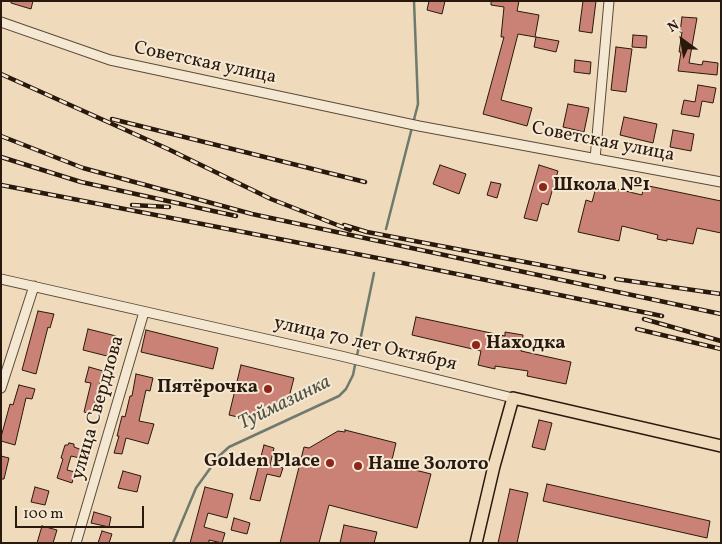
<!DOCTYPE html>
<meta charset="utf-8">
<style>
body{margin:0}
#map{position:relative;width:722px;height:544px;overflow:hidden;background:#efdbbb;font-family:Vollkorn,serif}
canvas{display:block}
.frame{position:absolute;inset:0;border:2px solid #29190d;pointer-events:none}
.north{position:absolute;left:657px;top:15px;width:50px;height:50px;-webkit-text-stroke:4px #f5e8d3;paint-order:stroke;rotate:328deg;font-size:14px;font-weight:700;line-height:20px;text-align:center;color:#29190d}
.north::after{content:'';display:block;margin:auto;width:18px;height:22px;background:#29190d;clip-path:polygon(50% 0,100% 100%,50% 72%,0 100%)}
.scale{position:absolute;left:15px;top:506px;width:129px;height:22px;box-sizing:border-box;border:2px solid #29190d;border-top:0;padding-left:6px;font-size:15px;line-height:18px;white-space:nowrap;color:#29190d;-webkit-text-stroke:4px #f5e8d3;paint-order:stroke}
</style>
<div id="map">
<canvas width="722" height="544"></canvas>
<div class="frame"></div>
<div class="north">N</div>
<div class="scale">100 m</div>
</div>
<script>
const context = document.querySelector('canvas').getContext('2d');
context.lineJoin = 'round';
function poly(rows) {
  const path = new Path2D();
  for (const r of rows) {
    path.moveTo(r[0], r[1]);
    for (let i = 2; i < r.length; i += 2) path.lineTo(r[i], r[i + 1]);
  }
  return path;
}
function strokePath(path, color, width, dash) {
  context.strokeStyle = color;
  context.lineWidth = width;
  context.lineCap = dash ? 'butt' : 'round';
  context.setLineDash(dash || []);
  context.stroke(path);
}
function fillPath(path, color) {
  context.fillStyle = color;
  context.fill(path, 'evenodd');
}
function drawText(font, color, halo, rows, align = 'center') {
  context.font = font + ' Vollkorn,serif';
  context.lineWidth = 4;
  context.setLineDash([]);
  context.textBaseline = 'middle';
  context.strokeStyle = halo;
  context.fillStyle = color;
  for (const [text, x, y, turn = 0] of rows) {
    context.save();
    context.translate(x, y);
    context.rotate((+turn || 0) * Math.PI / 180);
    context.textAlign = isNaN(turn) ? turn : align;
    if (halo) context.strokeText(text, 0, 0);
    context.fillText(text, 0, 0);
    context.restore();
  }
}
const stream = poly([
 [386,229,418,104,414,1],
 [173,543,196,488,219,456,229,447,339,396,346,389,353,375,374,273]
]);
const building = poly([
 [11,1,33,1,31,9,11,3,11,1],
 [429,1,445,1,442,14,427,10,429,1],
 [491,1,519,1,517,11,539,15,535,37,518,34,501,100,532,108,527,126,483,114,504,37,501,37,504,7,491,5,491,1],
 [583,1,596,1,592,33,579,31,583,1],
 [682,17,697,18,689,63,702,65,703,61,718,63,717,75,678,71,681,52,679,52,682,32,680,32,682,17],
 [633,35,647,36,646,48,632,47,633,35],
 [536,37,559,41,556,52,534,47,536,37],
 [616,47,632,49,626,92,611,90,616,47],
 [575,60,591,62,590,74,574,72,575,60],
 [698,85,716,88,713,103,702,101,699,117,681,114,684,100,695,102,698,85],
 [568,104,589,108,584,132,563,127,568,104],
 [624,117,657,124,653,143,620,135,624,117],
 [673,130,694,134,691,151,670,147,673,130],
 [440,165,466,174,459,194,433,184,440,165],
 [539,165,558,171,548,205,542,203,537,221,524,218,539,165],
 [605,180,614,182,613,188,642,195,644,185,721,201,721,233,697,228,693,244,667,239,667,241,657,239,658,235,622,226,619,241,578,232,586,200,592,202,597,184,603,186,605,180],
 [491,182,501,184,497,198,487,195,491,182],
 [38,311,54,314,50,328,48,327,36,374,22,370,38,311],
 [416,317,505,336,505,332,523,335,521,351,571,362,566,384,527,376,528,371,495,366,495,369,478,365,481,351,412,335,416,317],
 [88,329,116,336,111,357,83,350,88,329],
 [146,330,218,348,213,369,141,352,146,330],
 [241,365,294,378,288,401,270,417,252,413,251,420,229,415,241,365],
 [89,367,103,371,92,414,84,412,91,383,85,382,89,367],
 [136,374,153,378,150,391,146,390,139,421,154,424,148,444,126,438,122,454,114,453,119,436,117,436,122,416,125,417,130,396,132,396,136,374],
 [19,385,35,389,32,399,26,398,15,445,1,441,1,437,10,404,13,405,19,385],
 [539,420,552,423,545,450,532,447,539,420],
 [345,430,396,443,391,464,431,474,417,528,329,505,319,543,280,543,304,447,309,448,338,431,345,432,345,430],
 [69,443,74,444,74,447,82,450,80,458,71,456,67,470,75,472,72,483,57,478,63,459,61,458,65,445,68,445,69,443],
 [264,445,274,448,270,465,283,468,280,477,267,474,260,501,250,499,264,445],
 [1,456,9,458,4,479,1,479,1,456],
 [123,471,141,476,137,492,118,488,123,471],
 [547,484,710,521,707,538,543,501,547,484],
 [35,487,49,491,45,505,31,502,35,487],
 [205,487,233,494,227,518,208,513,204,527,225,533,222,543,209,540,209,543,190,543,205,487],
 [510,489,528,493,517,543,498,543,510,489],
 [94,512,111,517,109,527,91,523,94,512],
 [234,518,250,523,247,534,231,530,234,518],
 [344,525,377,532,374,543,340,543,344,525],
 [42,526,57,530,53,543,37,543,42,526],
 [102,531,112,534,109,543,98,543,102,531]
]);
const minor = poly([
 [1,22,110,60,419,126,721,182],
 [595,159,609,1],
 [1,279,341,356,513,398],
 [1,388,34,286],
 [76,543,144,312]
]);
const major = poly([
 [476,543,494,466,513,398,721,446]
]);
const rail = poly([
 [1,74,168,149,271,199,350,230],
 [112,119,365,182],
 [1,136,83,168,252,214,721,314],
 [1,157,81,182,236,216],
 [1,185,403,263,662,316],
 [132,205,169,207],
 [344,225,367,232,604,277],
 [616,279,721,294],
 [644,319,721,341],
 [637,329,721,349]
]);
const markers = [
 [543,187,5,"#8f2418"],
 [476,345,5,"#8f2418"],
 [268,389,5,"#8f2418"],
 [330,463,5,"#8f2418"],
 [358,466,5,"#8f2418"]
];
const streetNames = [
 ["Советская улица",205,64,12],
 ["Советская улица",603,143,11],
 ["улица 70 лет Октября",365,345,13],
 ["улица Свердлова",99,408,-74]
];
const poiNames = [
 ["Школа №1",553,187],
 ["Находка",486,345],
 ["Пятёрочка",258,389,"right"],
 ["Golden Place",320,463,"right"],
 ["Наше Золото",368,466]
];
const waterNames = [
 ["Туймазинка",285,404,-26]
];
strokePath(stream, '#6d7a6d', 2.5);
fillPath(building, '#cb8276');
strokePath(building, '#29190d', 1);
strokePath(minor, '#5a4a38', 11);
strokePath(major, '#29190d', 14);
strokePath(minor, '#f5e8d3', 9);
strokePath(major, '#efdbbb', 11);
strokePath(rail, '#29190d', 4.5);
strokePath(rail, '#f5e8d3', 2.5, [8]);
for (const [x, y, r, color] of markers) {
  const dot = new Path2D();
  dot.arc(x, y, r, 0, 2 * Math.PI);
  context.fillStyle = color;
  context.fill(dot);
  strokePath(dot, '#f5e8d3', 2);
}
drawText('19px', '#29190d', '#f5e8d3', streetNames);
drawText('bold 19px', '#29190d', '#f5e8d3', poiNames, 'left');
drawText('italic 20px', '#515245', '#f5e8d3', waterNames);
</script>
